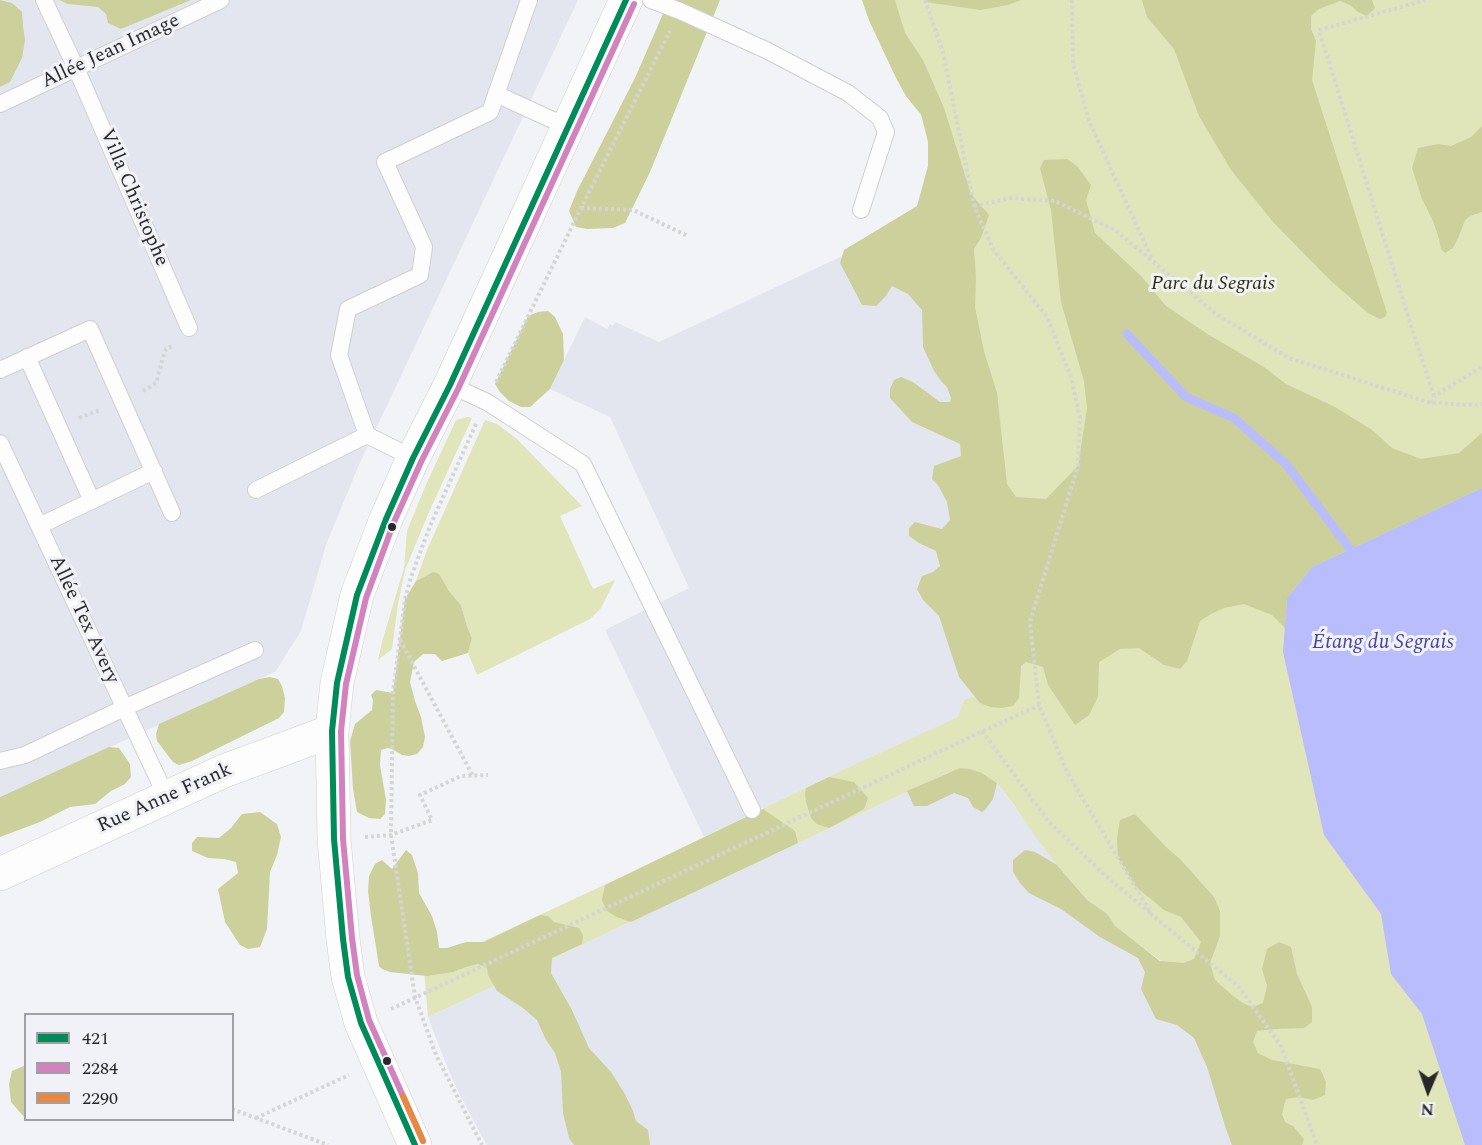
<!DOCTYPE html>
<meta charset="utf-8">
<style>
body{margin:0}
#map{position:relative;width:1482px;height:1145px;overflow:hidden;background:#f2f3f6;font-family:Spectral,serif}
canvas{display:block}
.legend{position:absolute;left:24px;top:1013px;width:210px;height:108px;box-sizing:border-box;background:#f1f2f7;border:2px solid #a1a1a5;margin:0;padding:8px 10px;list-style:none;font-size:18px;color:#28282a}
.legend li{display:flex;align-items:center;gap:12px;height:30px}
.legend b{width:30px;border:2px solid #a1a1a5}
.north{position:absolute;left:1398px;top:1061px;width:60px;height:60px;-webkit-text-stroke:4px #f1f2f7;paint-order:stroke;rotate:182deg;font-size:16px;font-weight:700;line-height:24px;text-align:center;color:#28282a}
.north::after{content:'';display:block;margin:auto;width:21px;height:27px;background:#28282a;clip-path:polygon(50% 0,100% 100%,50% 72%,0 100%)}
</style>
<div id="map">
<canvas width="1482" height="1145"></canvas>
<ul class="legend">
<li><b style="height:8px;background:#008b5a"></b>421</li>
<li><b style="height:8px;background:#d282be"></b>2284</li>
<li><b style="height:8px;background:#e88941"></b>2290</li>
</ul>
<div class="north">N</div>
</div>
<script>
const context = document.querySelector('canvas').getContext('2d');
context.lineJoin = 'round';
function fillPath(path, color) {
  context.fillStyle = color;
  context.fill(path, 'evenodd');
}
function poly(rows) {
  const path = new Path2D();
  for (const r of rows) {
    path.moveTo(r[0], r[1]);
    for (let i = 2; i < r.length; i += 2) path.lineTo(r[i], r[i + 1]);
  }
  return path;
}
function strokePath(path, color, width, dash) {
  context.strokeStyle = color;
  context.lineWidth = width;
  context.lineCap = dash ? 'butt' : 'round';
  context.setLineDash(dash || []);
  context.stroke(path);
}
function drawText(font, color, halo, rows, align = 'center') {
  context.font = font + ' Spectral,serif';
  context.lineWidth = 6;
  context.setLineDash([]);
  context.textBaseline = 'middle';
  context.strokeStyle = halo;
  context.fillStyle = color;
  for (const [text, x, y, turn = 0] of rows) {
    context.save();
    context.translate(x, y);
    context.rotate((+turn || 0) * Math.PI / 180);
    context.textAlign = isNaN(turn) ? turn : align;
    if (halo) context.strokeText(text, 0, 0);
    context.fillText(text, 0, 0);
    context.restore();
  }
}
const built = poly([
 [0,0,578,0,358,467,326,545,301,631,275,672,0,797],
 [872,242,938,291,973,439,995,689,964,700,959,717,849,767,704,837,605,630,689,588,610,417,550,389,585,317,607,329,610,324,613,326,615,322,659,342],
 [947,773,997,783,1068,878,1127,936,1278,1145,487,1145,474,1122,455,1085,442,1054,428,1017]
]);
const green = poly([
 [862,0,1482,0,1482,1145,1278,1145,1179,974,1127,936,1106,918,1087,900,1049,855,1011,801,997,783,982,773,947,773,428,1017,424,969,617,879,849,767,958,717,964,700,994,689,958,202,937,136,906,96,886,57,869,20],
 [468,417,472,418,429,512,405,570,398,604,392,649,378,660,382,642,404,568,407,531,425,487,456,420],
 [485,420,497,424,517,439,582,506,560,516,593,589,615,580,601,608,590,619,477,675,468,653,472,638,467,626,461,605,449,591,438,574,427,575,416,581,427,550]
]);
const forest = poly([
 [0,0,12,3,22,12,23,26,25,40,22,58,10,82,0,87],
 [59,0,191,0,121,29,108,23,106,14,98,7,68,4],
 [669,0,720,0,650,172,625,223,613,228,587,229,576,227,569,211,577,191,635,78],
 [862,0,895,0,905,33,923,60,944,108,971,194,989,215,981,238,974,249,976,277,975,307,984,351,997,393,1007,484,1016,497,1046,499,1078,466,1087,408,1084,381,1061,302,1051,210,1040,168,1044,160,1067,159,1077,166,1091,185,1086,200,1095,233,1141,276,1166,306,1209,335,1264,367,1286,384,1335,407,1372,430,1392,448,1421,459,1459,453,1482,433,1482,488,1312,567,1287,598,1285,628,1272,615,1244,604,1224,608,1211,614,1200,621,1187,661,1180,669,1164,665,1139,648,1120,649,1099,662,1098,697,1089,715,1075,725,1048,685,1043,667,1026,662,1021,666,1019,698,1013,706,1002,708,990,707,980,703,959,677,939,616,923,600,917,589,922,576,933,572,940,566,936,551,919,543,909,536,909,528,915,522,942,529,950,520,947,502,938,485,932,479,934,466,961,456,960,444,912,422,890,398,890,389,894,380,901,377,913,382,940,402,950,402,951,398,947,387,941,381,934,371,923,347,922,310,908,294,892,286,886,296,876,306,862,305,840,263,844,250,917,206,928,166,928,142,921,114,906,96,896,78,869,20],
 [925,0,1021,0,1008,5,980,10,926,2],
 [1142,0,1372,0,1375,8,1367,16,1358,12,1350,5,1340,1,1319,9,1311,16,1311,29,1316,41,1312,80,1387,313,1385,317,1380,319,1368,313,1331,281,1274,223,1231,170,1199,116,1174,49,1147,17],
 [1482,126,1482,212,1470,216,1465,220,1459,236,1453,248,1445,253,1441,249,1439,239,1433,221,1422,199,1412,168,1418,148,1438,144,1451,146,1471,137],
 [548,311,555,317,563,334,564,360,550,389,530,407,521,407,509,401,500,392,495,384,528,316,538,312],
 [433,572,439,574,449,591,461,605,467,626,472,638,468,653,442,661,435,654,423,654,414,662,410,682,415,701,421,717,425,737,423,747,417,754,409,756,402,755,392,749,388,748,381,750,380,765,386,800,385,814,380,819,369,818,357,812,353,789,350,741,355,724,372,710,373,700,371,695,376,690,393,693,405,599,416,581],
 [270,677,278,679,282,686,285,698,284,712,279,718,192,761,179,765,173,762,157,741,156,734,159,724,259,679],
 [109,747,119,748,130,764,131,777,125,784,111,791,95,804,70,807,40,822,0,837,0,797],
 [960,768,970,769,982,773,997,783,993,799,985,810,982,812,973,807,968,798,954,793,927,806,914,806,907,791],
 [829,777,854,782,868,798,864,809,829,828,817,824,811,818,806,802,805,794,806,788],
 [763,809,795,831,798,843,631,922,617,917,607,911,602,900,605,885],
 [260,812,277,824,281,837,277,855,270,872,267,929,260,947,248,949,240,945,225,922,218,889,238,873,236,862,224,859,208,858,192,851,192,843,197,837,219,838,231,828,242,814],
 [1135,814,1166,847,1180,859,1214,897,1220,911,1220,936,1210,963,1215,980,1233,996,1243,1003,1253,1007,1263,1003,1267,986,1262,969,1267,949,1279,942,1291,947,1297,974,1312,1007,1312,1022,1304,1028,1274,1029,1257,1031,1253,1042,1258,1053,1272,1060,1320,1069,1326,1082,1325,1095,1313,1100,1299,1097,1286,1099,1282,1114,1285,1122,1293,1126,1304,1139,1302,1145,1232,1145,1226,1129,1207,1067,1194,1038,1177,1025,1156,1019,1141,989,1145,972,1138,958,1100,937,1061,909,1029,893,1020,883,1013,872,1013,860,1025,850,1035,852,1057,865,1087,900,1107,914,1115,926,1160,961,1183,963,1194,959,1201,942,1181,917,1164,910,1135,886,1118,858,1117,838,1120,820],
 [406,850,412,855,418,873,419,893,432,916,437,932,439,948,447,948,466,942,484,942,540,915,548,916,554,922,579,928,583,935,582,944,552,958,551,973,572,1010,589,1048,611,1072,625,1094,633,1111,636,1121,648,1130,650,1145,574,1145,569,1138,563,1113,561,1072,555,1053,546,1040,537,1020,523,1008,497,991,488,975,487,968,483,966,478,964,466,967,453,972,427,976,390,972,382,969,379,966,371,916,368,891,369,876,375,864,382,860,392,869],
 [24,1066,26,1066,25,1118,11,1102,9,1084,12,1071]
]);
const water = poly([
 [1482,488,1482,1145,1465,1145,1422,1014,1391,974,1381,914,1324,835,1283,652,1287,598,1312,567]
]);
const stream = poly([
 [1127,334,1186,397,1234,418,1286,464,1350,549]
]);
const path = poly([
 [925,0,943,52,974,206,993,249,1047,317,1071,377,1080,418,1078,466,1030,622,1039,705,1067,772,1152,915,1239,987,1281,1046,1317,1145],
 [1072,0,1073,63,1089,121,1152,259],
 [1426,0,1319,30,1414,335,1434,396],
 [974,206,1011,198,1055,201,1115,230,1216,314,1289,358,1431,403,1475,405,1482,404],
 [581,208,633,210,688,236],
 [496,382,581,208,670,31],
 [143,391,156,383,164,354,166,349,173,346],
 [1431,403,1434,396,1482,367],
 [79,418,100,410],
 [476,424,430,526,411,577,405,599,393,693,391,835,415,997,436,1055,482,1145],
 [400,640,473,776],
 [982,731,1049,822,1108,878,1150,913],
 [365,837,391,835,432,820,420,795,461,776,488,775],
 [391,1009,1039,705],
 [232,1109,328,1145],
 [256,1118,349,1075]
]);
const service = poly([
 [44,0,76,68,189,328],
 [651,0,680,11,766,50,848,93,880,118,886,132,861,210],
 [496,94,568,127],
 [0,104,221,0],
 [27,357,92,501],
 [0,370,90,329,172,513],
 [450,385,487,402,583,464,752,810],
 [0,443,167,798],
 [413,458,367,435,339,355,348,309,420,275,424,247,385,162,490,112,529,0],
 [256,490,367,435],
 [39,526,154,471],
 [0,761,25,755,124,708,255,650]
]);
const minor = poly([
 [0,874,224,771,332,731]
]);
const tertiary = poly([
 [415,1145,361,1023,348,977,343,939,334,839,332,731,337,683,357,595,386,519,413,458,450,385,626,0]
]);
const bus1 = poly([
 [415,1145,361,1023,348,977,343,939,334,839,332,731,337,683,357,595,386,519,413,458,450,385,626,0]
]);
const bus2 = poly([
 [423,1141,369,1020,357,975,352,938,343,839,341,731,346,684,366,598,394,522,421,462,458,389,634,4]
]);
const bus3 = poly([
 [403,1096,423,1141]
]);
const markers = [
 [392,527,5,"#28282a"],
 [387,1061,5,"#28282a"]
];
const streetNames = [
 ["Allée Jean Image",111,52,-25],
 ["Villa Christophe",133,198,67],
 ["Allée Tex Avery",83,620,65],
 ["Rue Anne Frank",165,799,-24]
];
const parkNames = [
 ["Parc du Segrais",1213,285]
];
const waterNames = [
 ["Étang du Segrais",1383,644]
];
fillPath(built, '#e4e6ef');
fillPath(green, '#e0e5ba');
fillPath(forest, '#ccd19b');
fillPath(water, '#b9bdfb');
strokePath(stream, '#b9bdfb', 9);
strokePath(service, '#cfcfd1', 18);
strokePath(minor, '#cfcfd1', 34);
strokePath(tertiary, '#cfcfd1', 34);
strokePath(path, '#d5d5d6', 4, [3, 3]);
strokePath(service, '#fdfdfe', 16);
strokePath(minor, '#fdfdfe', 33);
strokePath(tertiary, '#fdfdfe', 33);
strokePath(bus1, '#008b5a', 6);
strokePath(bus2, '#d282be', 6);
strokePath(bus3, '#e88941', 6);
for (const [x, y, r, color] of markers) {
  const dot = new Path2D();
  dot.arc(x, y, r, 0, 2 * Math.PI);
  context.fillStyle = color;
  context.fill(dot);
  strokePath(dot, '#f1f2f7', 2);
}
drawText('20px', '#28282a', '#f1f2f7', streetNames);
drawText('italic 20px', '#2b2d02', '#f1f2f7', parkNames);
drawText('italic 21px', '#4742a4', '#f1f2f7', waterNames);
</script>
